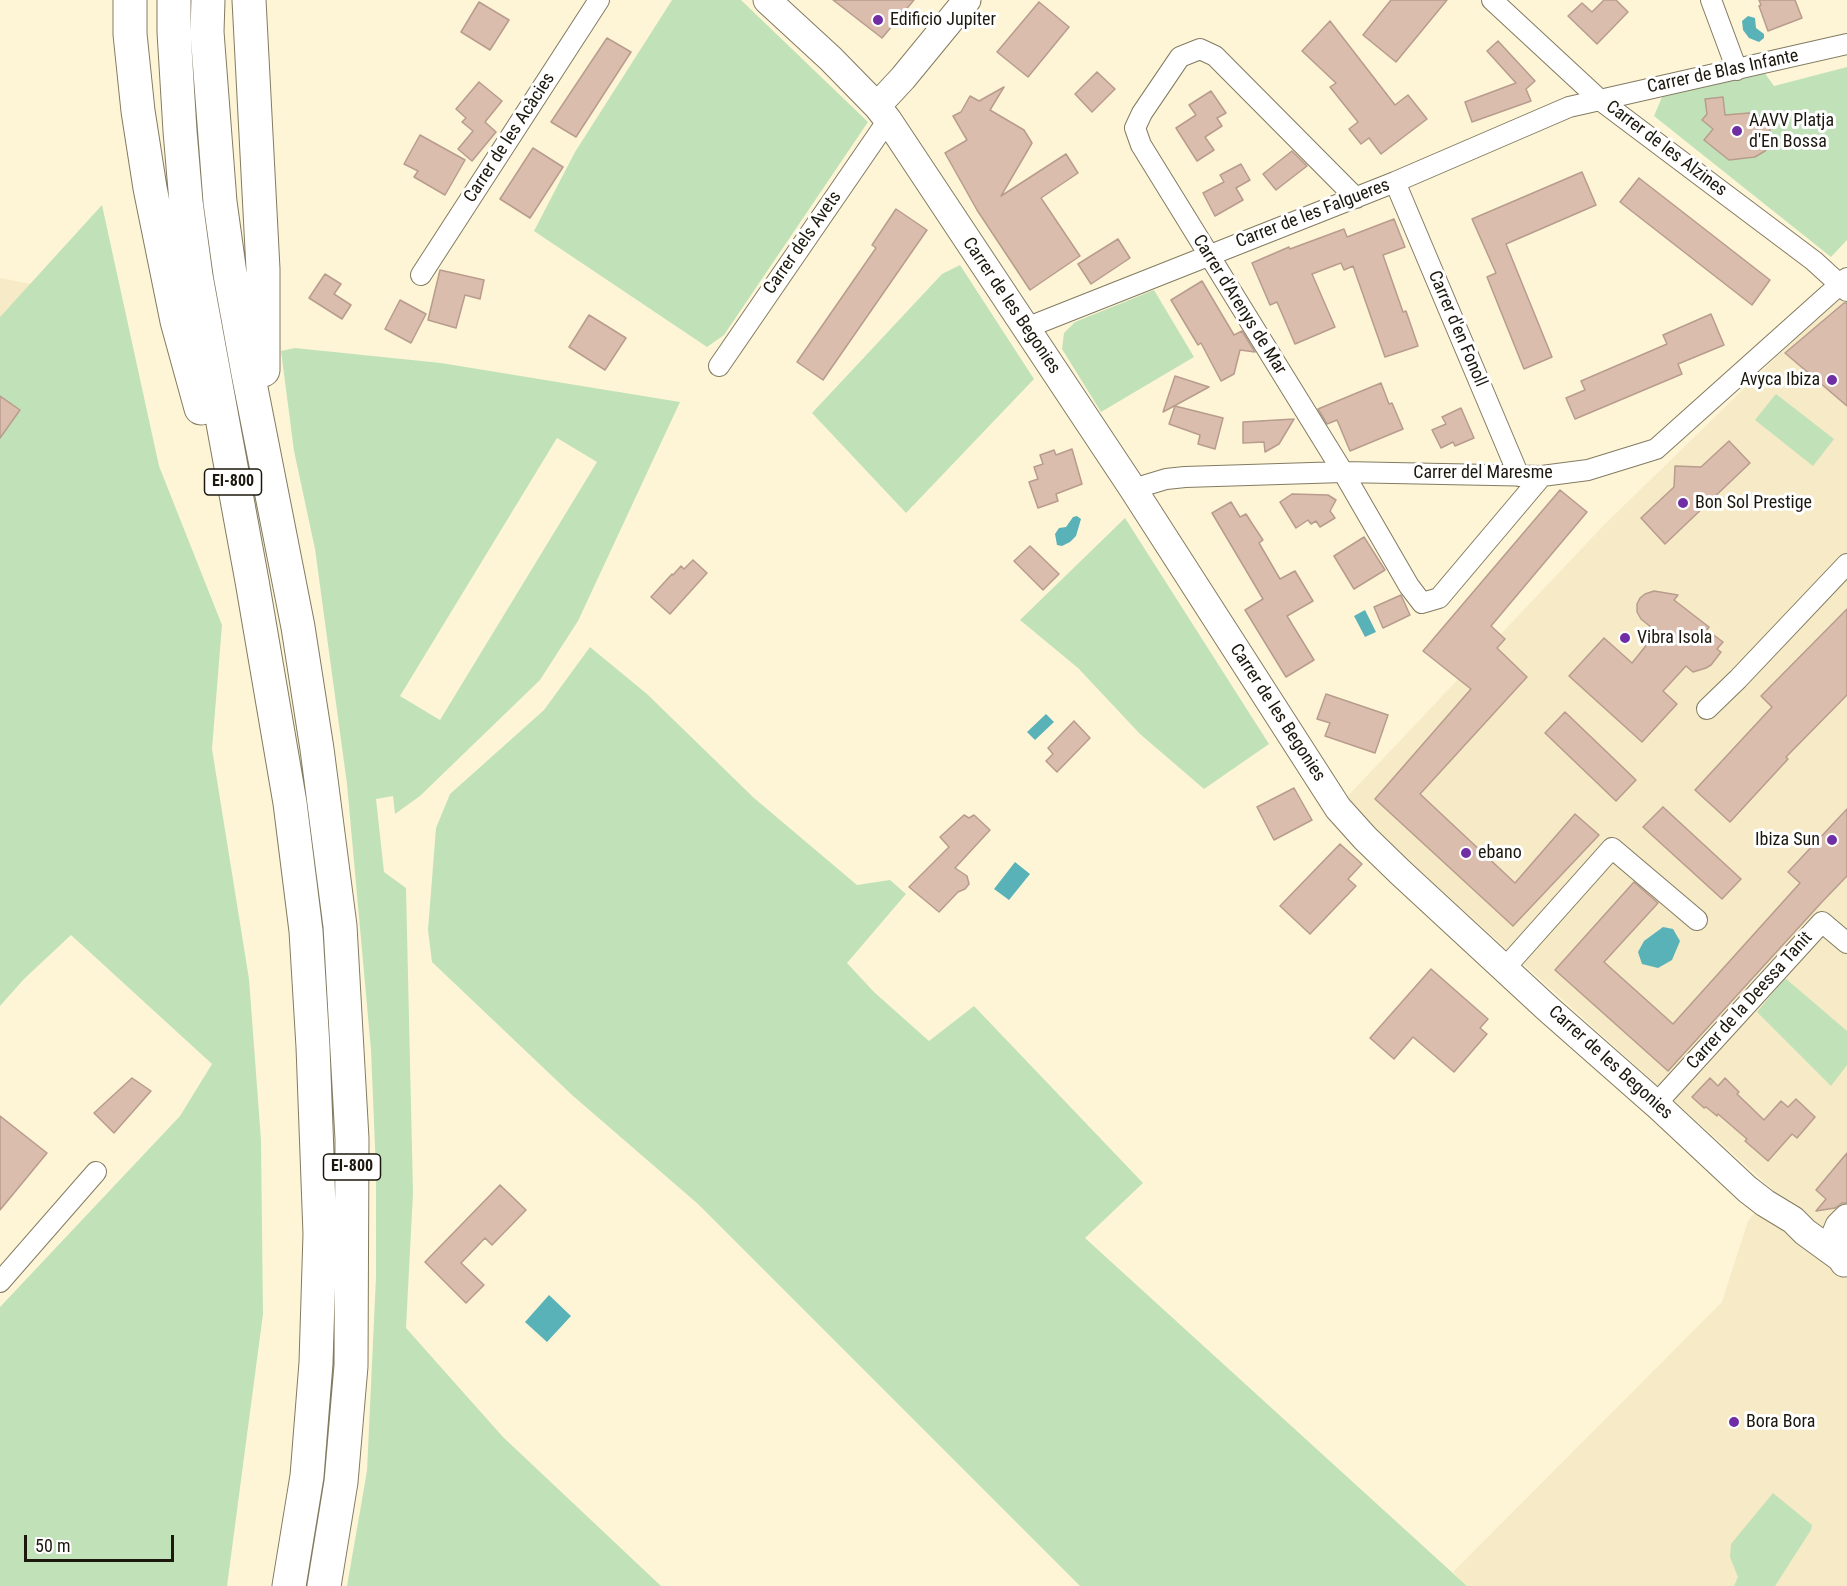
<!DOCTYPE html>
<meta charset="utf-8">
<style>
body{margin:0}
#map{position:relative;width:1847px;height:1586px;overflow:hidden;background:#fef5d7;font-family:"Roboto Condensed",sans-serif}
canvas{display:block}
.scale{position:absolute;left:24px;top:1535px;width:150px;height:27px;box-sizing:border-box;border:3px solid #1c180e;border-top:0;padding-left:8px;font-size:18px;line-height:21px;white-space:nowrap;color:#1c180e;-webkit-text-stroke:4px #fff;paint-order:stroke}
</style>
<div id="map">
<canvas width="1847" height="1586"></canvas>
<div class="scale">50 m</div>
</div>
<script>
const context = document.querySelector('canvas').getContext('2d');
context.lineJoin = 'round';
function fillPath(path, color) {
  context.fillStyle = color;
  context.fill(path, 'evenodd');
}
function poly(rows) {
  const path = new Path2D();
  for (const r of rows) {
    path.moveTo(r[0], r[1]);
    for (let i = 2; i < r.length; i += 2) path.lineTo(r[i], r[i + 1]);
  }
  return path;
}
function strokePath(path, color, width, dash) {
  context.strokeStyle = color;
  context.lineWidth = width;
  context.lineCap = dash ? 'butt' : 'round';
  context.setLineDash(dash || []);
  context.stroke(path);
}
function drawText(font, color, halo, rows, align = 'center') {
  context.font = font + ' "Roboto Condensed",sans-serif';
  context.lineWidth = 6;
  context.setLineDash([]);
  context.textBaseline = 'middle';
  context.strokeStyle = halo;
  context.fillStyle = color;
  for (const [text, x, y, turn = 0] of rows) {
    context.save();
    context.translate(x, y);
    context.rotate((+turn || 0) * Math.PI / 180);
    context.textAlign = isNaN(turn) ? turn : align;
    if (halo) context.strokeText(text, 0, 0);
    context.fillText(text, 0, 0);
    context.restore();
  }
}
const built = poly([
 [0,278,31,284,0,317],
 [1847,288,1847,1586,1467,1586,1453,1572,1722,1302,1748,1221,1773,1190,1343,801,1603,526]
]);
const green = poly([
 [672,0,741,0,868,122,724,335,707,347,534,231,575,152],
 [1847,67,1847,240,1831,257,1654,116,1662,97,1764,72,1774,86],
 [102,205,159,466,222,625,212,749,249,979,261,1140,263,1314,227,1586,0,1586,0,1307,180,1116,212,1064,71,935,24,979,0,1006,0,317],
 [960,265,1034,379,906,513,812,413,942,274],
 [1154,290,1194,357,1101,412,1062,349,1064,333,1075,322],
 [295,348,441,363,680,402,578,621,540,680,420,796,395,814,393,796,376,799,384,872,406,888,413,1193,406,1328,503,1437,661,1586,347,1586,367,1471,376,1277,376,1171,371,1050,347,784,315,549,294,451,281,351],
 [557,438,597,462,440,720,400,696],
 [1776,394,1834,439,1813,466,1755,420],
 [1125,518,1269,744,1204,789,1140,734,1078,668,1020,620],
 [590,647,647,694,754,798,857,885,890,880,906,894,847,963,874,992,929,1041,974,1006,1143,1183,1085,1238,1467,1586,1080,1586,698,1204,572,1095,432,962,428,930,436,828,450,794,544,710],
 [1785,978,1847,1031,1847,1065,1831,1086,1757,1012],
 [1773,1493,1812,1525,1811,1530,1775,1586,1734,1586,1738,1577,1730,1557,1731,1544]
]);
const water = poly([
 [1748,16,1755,18,1756,28,1764,34,1764,38,1759,42,1749,38,1743,30,1742,21],
 [1077,516,1081,519,1076,536,1070,542,1062,546,1057,545,1055,534,1059,528,1066,527,1073,517],
 [1365,610,1376,632,1365,637,1354,616],
 [1046,714,1054,722,1035,740,1027,732],
 [1015,862,1030,874,1009,900,994,889],
 [1663,927,1673,929,1680,941,1672,960,1658,968,1642,964,1638,952,1644,941],
 [549,1295,571,1316,547,1342,525,1322]
]);
const building = poly([
 [833,0,914,0,882,38,833,0],
 [1391,0,1447,0,1396,62,1363,35,1391,0],
 [1604,0,1616,0,1628,12,1597,44,1568,16,1582,3,1592,12,1604,0],
 [1759,0,1795,0,1802,18,1768,31,1759,6,1761,5,1759,0],
 [479,2,509,20,490,50,461,32,479,2],
 [1039,2,1069,27,1028,77,997,52,1039,2],
 [1330,21,1395,105,1408,95,1427,119,1381,154,1369,138,1361,144,1349,129,1358,122,1330,87,1336,83,1302,51,1330,21],
 [607,38,631,52,576,137,551,122,607,38],
 [1498,41,1535,81,1526,89,1531,101,1472,122,1465,102,1516,83,1487,51,1498,41],
 [1097,72,1115,89,1092,112,1075,94,1097,72],
 [479,82,502,101,485,122,496,132,472,161,458,149,473,131,462,122,466,118,456,109,479,82],
 [1004,87,990,110,1024,130,1032,143,1001,196,1066,154,1078,173,1041,198,1080,256,1030,290,977,210,945,153,967,140,953,116,961,112,970,96,979,101,1004,87],
 [1211,91,1226,113,1217,118,1222,126,1205,137,1214,150,1197,161,1176,128,1196,115,1189,105,1211,91],
 [1723,97,1725,115,1749,113,1762,117,1768,123,1771,134,1771,143,1765,151,1755,157,1729,160,1704,140,1713,129,1702,120,1707,114,1705,99,1723,97],
 [420,135,465,160,445,195,414,177,418,171,404,164,420,135],
 [533,148,563,167,530,218,500,199,533,148],
 [1292,151,1307,166,1276,190,1263,174,1292,151],
 [1241,164,1250,180,1236,188,1243,200,1215,216,1203,193,1224,182,1220,175,1241,164],
 [1582,172,1596,205,1506,244,1552,357,1524,369,1487,277,1496,273,1472,219,1582,172],
 [1639,178,1770,280,1752,305,1620,202,1639,178],
 [896,209,927,230,823,380,797,362,876,248,872,245,896,209],
 [1394,219,1405,247,1383,255,1403,312,1406,311,1418,346,1385,357,1353,266,1344,270,1341,263,1312,274,1335,327,1295,344,1277,302,1270,305,1252,263,1289,247,1290,249,1344,229,1347,237,1394,219],
 [1118,239,1130,258,1091,284,1078,264,1118,239],
 [440,270,484,280,480,299,465,295,456,328,428,320,440,270],
 [325,274,341,284,334,294,351,305,342,319,309,298,325,274],
 [1202,281,1234,335,1242,331,1255,352,1240,350,1234,374,1221,381,1201,343,1198,345,1171,300,1202,281],
 [400,300,426,314,411,343,385,329,400,300],
 [1844,303,1847,303,1847,406,1785,353,1844,303],
 [1711,314,1724,345,1678,364,1682,374,1575,419,1566,398,1585,390,1581,381,1667,344,1663,335,1711,314],
 [589,315,626,338,605,370,569,347,589,315],
 [1175,376,1209,387,1163,412,1175,376],
 [1381,383,1389,404,1392,403,1403,429,1350,451,1337,420,1327,424,1318,409,1381,383],
 [0,396,20,410,0,438,0,396],
 [1175,406,1223,418,1215,449,1198,444,1200,435,1169,424,1175,406],
 [1461,408,1474,438,1455,446,1453,442,1441,448,1432,430,1446,424,1442,417,1461,408],
 [1294,419,1279,444,1265,452,1264,442,1243,443,1243,422,1294,419],
 [1729,441,1750,463,1665,544,1641,518,1674,487,1675,466,1701,467,1729,441],
 [1072,449,1082,484,1056,494,1058,501,1038,508,1029,482,1038,479,1034,467,1043,464,1040,455,1054,450,1056,455,1072,449],
 [1560,490,1587,512,1491,626,1505,639,1497,648,1527,677,1420,794,1515,883,1575,814,1599,835,1513,926,1375,799,1471,689,1423,651,1560,490],
 [1292,494,1328,495,1336,500,1330,511,1335,518,1320,527,1316,521,1311,524,1308,520,1296,528,1280,502,1292,494],
 [1231,502,1240,517,1246,514,1253,525,1263,540,1259,543,1280,579,1295,571,1313,601,1287,616,1314,660,1286,677,1245,610,1263,599,1212,513,1231,502],
 [1364,537,1385,570,1354,589,1334,556,1364,537],
 [1030,546,1059,574,1043,590,1014,561,1030,546],
 [693,560,707,573,670,614,651,597,672,574,673,575,681,566,684,569,693,560],
 [1654,591,1678,595,1674,600,1709,627,1707,630,1723,642,1717,649,1721,652,1711,665,1706,668,1693,672,1686,666,1663,691,1677,704,1642,742,1569,676,1604,638,1632,663,1657,632,1641,619,1637,612,1637,604,1640,598,1645,594,1654,591],
 [1401,595,1410,615,1383,628,1374,607,1401,595],
 [1847,609,1847,695,1786,757,1788,759,1730,822,1695,790,1772,707,1761,696,1847,609],
 [1326,694,1388,715,1375,753,1325,736,1330,723,1317,719,1326,694],
 [1565,712,1636,780,1616,801,1545,733,1565,712],
 [1074,721,1090,738,1057,772,1046,761,1053,754,1048,748,1074,721],
 [1294,788,1312,820,1274,840,1257,807,1294,788],
 [1663,807,1741,879,1722,899,1643,827,1663,807],
 [1847,809,1847,876,1821,903,1668,1071,1555,970,1634,882,1658,903,1604,962,1673,1024,1800,883,1788,872,1847,809],
 [964,815,969,818,974,815,990,830,955,868,967,876,969,884,965,889,958,892,939,912,909,887,949,847,940,837,964,815],
 [1340,844,1362,864,1348,879,1356,886,1310,934,1280,906,1340,844],
 [1431,969,1488,1019,1480,1028,1487,1034,1454,1072,1413,1037,1394,1059,1370,1038,1431,969],
 [132,1078,151,1091,114,1133,94,1113,132,1078],
 [1710,1078,1718,1086,1725,1078,1739,1092,1737,1094,1764,1120,1781,1101,1788,1107,1796,1099,1815,1117,1797,1138,1792,1134,1768,1161,1745,1141,1747,1139,1718,1114,1717,1116,1706,1107,1704,1108,1692,1097,1710,1078],
 [0,1116,47,1153,0,1210,0,1116],
 [1847,1153,1847,1203,1842,1203,1835,1208,1816,1211,1826,1199,1816,1190,1847,1153],
 [500,1185,526,1210,492,1245,485,1238,461,1263,484,1285,466,1303,425,1262,500,1185]
]);
const street = poly([
 [1492,0,1600,100,1814,261,1847,291],
 [1711,0,1737,70],
 [1395,182,1519,476],
 [1356,198,1215,56,1200,49,1180,57,1142,113,1135,128,1141,145,1343,472,1409,586,1422,603,1439,598,1542,476],
 [421,275,599,0],
 [1026,328,1395,182,1569,107,1847,44],
 [719,366,888,120],
 [1133,489,1166,479,1185,477,1343,472,1542,476,1588,470,1656,449,1847,278],
 [1707,709,1738,679,1847,564],
 [1505,968,1612,848,1697,920],
 [1656,1104,1822,922,1847,943],
 [0,1282,96,1172]
]);
const secondary = poly([
 [767,0,831,59,877,106,888,120,1133,489,1338,808,1365,838,1400,872,1547,1008,1656,1104,1747,1189,1765,1203,1793,1220,1805,1232,1838,1256],
 [877,106,903,78,967,0],
 [1844,1263,1836,1251,1834,1238,1839,1226,1847,1218]
]);
const highway = poly([
 [130,0,130,34,138,111,150,188,177,321,201,408],
 [174,0,174,32,180,131,186,202,196,276,252,581,290,803,306,931,313,1047,320,1234,316,1363,307,1476,289,1586],
 [208,0,207,32,220,202,230,274,248,373,298,627,317,749,340,926,352,1139,351,1366,341,1482,324,1586],
 [249,0,263,269,263,370]
]);
const markers = [
 [878,20,6,"#6f2ea3"],
 [1737,131,6,"#6f2ea3"],
 [1832,380,6,"#6f2ea3"],
 [1683,503,6,"#6f2ea3"],
 [1625,638,6,"#6f2ea3"],
 [1832,840,6,"#6f2ea3"],
 [1466,853,6,"#6f2ea3"],
 [1734,1422,6,"#6f2ea3"]
];
const shields = [
 [233,482,57],
 [352,1167,57]
];
const shieldNames = [
 ["EI-800",233,482],
 ["EI-800",352,1167]
];
const poiNames = [
 ["Edificio Jupiter",890,20],
 ["AAVV Platja",1749,121],
 ["d'En Bossa",1749,142],
 ["Avyca Ibiza",1820,380,"right"],
 ["Bon Sol Prestige",1695,503],
 ["Vibra Isola",1637,638],
 ["Ibiza Sun",1820,840,"right"],
 ["ebano",1478,853],
 ["Bora Bora",1746,1422]
];
const streetNames = [
 ["Carrer de Blas Infante",1723,72,-12],
 ["Carrer de les Acàcies",510,138,-57],
 ["Carrer de les Alzines",1666,149,37],
 ["Carrer de les Falgueres",1313,214,-21],
 ["Carrer dels Avets",803,243,-55],
 ["Carrer d'Arenys de Mar",1239,305,58],
 ["Carrer de les Begonies",1011,306,56],
 ["Carrer d'en Fonoll",1457,329,67],
 ["Carrer del Maresme",1483,473],
 ["Carrer de les Begonies",1277,713,57],
 ["Carrer de la Deessa Tanit",1750,1001,-48],
 ["Carrer de les Begonies",1610,1063,42]
];
fillPath(built, '#f6ebc6');
fillPath(green, '#c1e2b8');
fillPath(water, '#59b2b7');
fillPath(building, '#dabdad');
strokePath(building, '#b89c8d', 1.5);
strokePath(street, '#837b61', 22);
strokePath(secondary, '#837b61', 29);
strokePath(highway, '#837b61', 35);
strokePath(street, '#fff', 20);
strokePath(secondary, '#fff', 27);
strokePath(highway, '#fff', 33);
for (const [x, y, r, color] of markers) {
  const dot = new Path2D();
  dot.arc(x, y, r, 0, 2 * Math.PI);
  context.fillStyle = color;
  context.fill(dot);
  strokePath(dot, '#fff', 2);
}
for (const [x, y, w] of shields) {
  const box = new Path2D();
  box.roundRect(x - w / 2, y - 13, w, 26, 4.5);
  context.fillStyle = '#fff';
  context.fill(box);
  strokePath(box, '#1c180e', 1.5);
}
drawText('bold 16px', '#1c180e', null, shieldNames);
drawText('18px', '#1c180e', '#fff', poiNames, 'left');
drawText('18px', '#1c180e', '#fff', streetNames);
</script>
